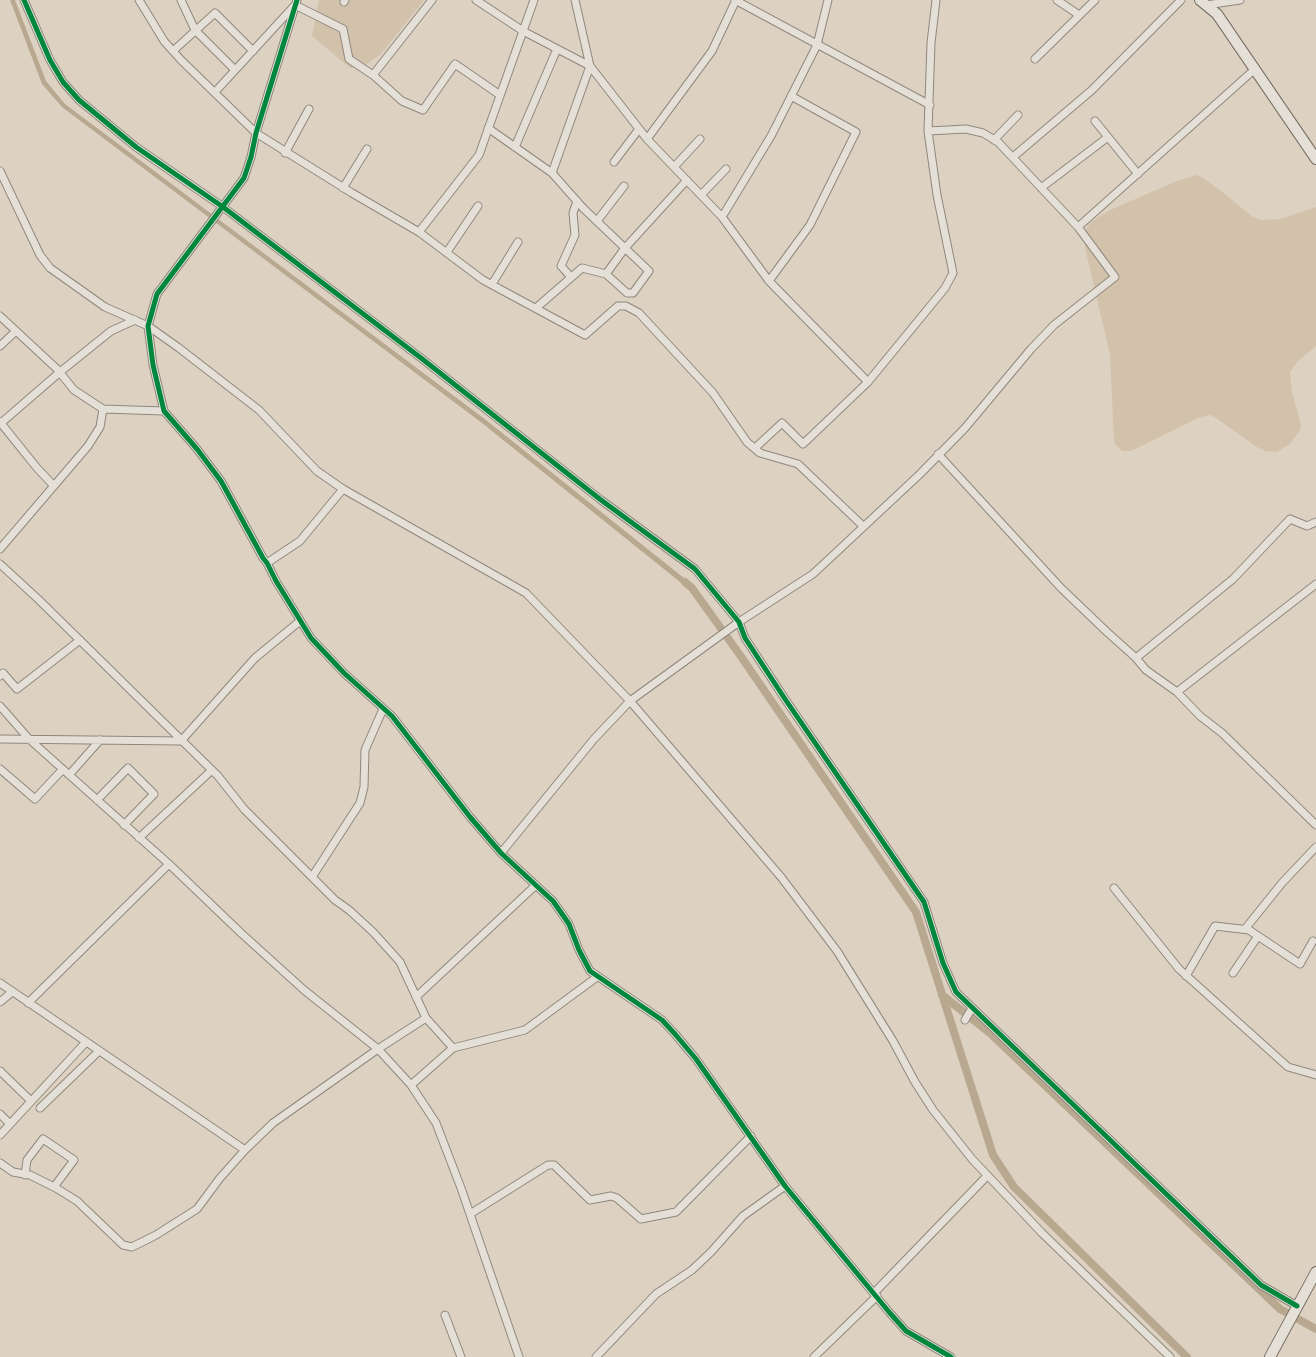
<!DOCTYPE html>
<style>
body{margin:0}
canvas{display:block;background:#ddd2c2}
</style>
<canvas width="1316" height="1357"></canvas>
<script>
const context = document.querySelector('canvas').getContext('2d');
context.lineJoin = 'round';
function fillPath(path, color) {
  context.fillStyle = color;
  context.fill(path, 'evenodd');
}
function poly(rows) {
  const path = new Path2D();
  for (const r of rows) {
    path.moveTo(r[0], r[1]);
    for (let i = 2; i < r.length; i += 2) path.lineTo(r[i], r[i + 1]);
  }
  return path;
}
function strokePath(path, color, width, dash) {
  context.strokeStyle = color;
  context.lineWidth = width;
  context.lineCap = dash ? 'butt' : 'round';
  context.setLineDash(dash || []);
  context.stroke(path);
}
const green = poly([
 [319,0,424,0,381,54,366,65,350,68,312,36],
 [1196,175,1202,177,1221,191,1253,217,1261,220,1280,219,1316,207,1316,346,1297,362,1290,372,1292,392,1301,425,1300,430,1290,444,1277,452,1265,451,1257,447,1216,418,1210,415,1198,418,1131,451,1122,451,1114,443,1110,355,1085,248,1086,229,1091,222,1110,210,1177,181]
]);
const water = poly([
 [10,0,15,0,46,81,65,104,486,420,694,586,690,590,482,423,62,107,42,84]
]);
const canal = poly([
 [685,582,692,588,740,655,916,912,993,1155,1014,1187,1187,1357],
 [942,995,990,1033,1280,1309,1316,1329]
]);
const street = poly([
 [24,0,50,60,63,82,79,100,136,147,223,207,421,358,601,500,695,569,739,622,745,638,785,699,924,902,943,963,956,992,1261,1285,1297,1306],
 [139,0,164,41,181,60,256,133,352,193,419,232,483,280,585,335,618,306,626,306,639,313,713,393,747,442,760,453,798,464,863,526],
 [181,0,195,30,235,70],
 [297,0,256,133,251,157,244,178,157,294,148,326,153,365,164,411,197,449,221,481,263,558,267,563,276,581,311,638,344,673,392,716,470,817,501,853,553,901,569,924,579,950,590,971,662,1020,675,1034,696,1059,785,1186,889,1312,906,1331,951,1357],
 [476,0,523,31,590,66],
 [575,0,590,66,647,139,722,217,769,281,868,382],
 [735,0,930,105],
 [1057,0,1079,15],
 [344,2,345,0],
 [1206,5,1240,0],
 [173,51,215,13,253,51],
 [1035,59,1095,0],
 [373,75,432,0],
 [215,92,295,5,343,29,349,59,373,75,402,101,423,110,455,64,500,95],
 [1095,121,1138,174],
 [488,128,552,173,583,208,649,271,633,293,627,293,606,274,582,268,536,308],
 [647,139,712,51,736,0],
 [994,140,1018,115],
 [515,147,557,49],
 [285,153,309,109],
 [1013,157,1092,90,1181,0],
 [614,162,639,129],
 [674,167,700,139],
 [0,171,40,255,50,268,105,307,148,326,179,348,259,410,317,471,343,489,526,593,630,701,781,877,837,951,893,1041,915,1082,933,1110,972,1159,1042,1233,1170,1357],
 [552,173,590,66],
 [343,188,367,149],
 [1041,188,1108,137],
 [701,195,726,169],
 [722,217,771,136,817,45,828,0],
 [597,221,624,186],
 [1078,227,1255,69],
 [419,232,479,155,534,0],
 [447,252,478,206],
 [606,274,625,248,687,180],
 [571,277,561,266,575,235,573,213,577,201],
 [769,281,810,225,856,132,791,96],
 [492,284,518,242],
 [0,316,57,369,74,390,103,409,164,411],
 [0,346,16,331],
 [0,422,37,468,54,486],
 [1,423,60,372,111,331,135,320],
 [755,448,782,423,803,444,868,382,945,288,953,273,937,195,928,131,931,43,936,0],
 [938,454,1061,588,1107,632,1136,658,1146,670,1177,692,1200,716,1222,733,1316,825],
 [0,549,88,446,100,427,103,409],
 [267,563,300,541,343,489],
 [0,564,38,599,218,776,244,809,335,900,349,910,373,932,400,962,426,1018,453,1048],
 [1136,658,1233,579,1290,519,1307,526,1316,522],
 [0,676,3,673,17,689,80,640],
 [1177,692,1316,584],
 [0,706,29,739,169,864,241,933,304,990,378,1049,411,1085,436,1123,461,1188,519,1357],
 [0,739,181,741,255,658,300,621],
 [0,769,35,799,62,770],
 [69,775,100,740],
 [97,800,128,768,154,794,124,825],
 [139,838,212,770],
 [501,853,594,739,630,701,739,622,813,574,920,474,965,428,1031,349,1054,325,1115,277,1078,227,998,142,983,133,966,129,928,131],
 [312,877,360,803,364,787,365,750,383,709],
 [1114,888,1179,969,1288,1067,1316,1075],
 [1245,929,1282,883,1316,847],
 [1233,973,1258,936],
 [1186,976,1215,926,1249,930,1300,964,1313,941],
 [0,983,245,1150],
 [416,997,536,885],
 [0,1002,12,992],
 [28,1003,169,864],
 [965,1020,972,1008],
 [0,1071,31,1101],
 [411,1085,453,1048,525,1030,597,977],
 [40,1108,99,1051],
 [0,1114,10,1124],
 [0,1135,86,1042],
 [0,1163,13,1172,30,1175,56,1188,77,1201,123,1245,132,1247,156,1235,197,1209,220,1178,245,1150,273,1123,378,1049,426,1018],
 [25,1175,27,1160,43,1139,74,1160,54,1187],
 [470,1214,548,1165,554,1165,590,1200,611,1196,617,1198,641,1219,676,1212,751,1136],
 [874,1293,987,1176],
 [445,1315,461,1357],
 [596,1357,656,1294,692,1270,711,1252,743,1216,785,1186],
 [814,1357,877,1296]
]);
const secondary = poly([
 [1200,0,1217,14,1316,159],
 [1270,1357,1316,1272]
]);
const cycleway = poly([
 [24,0,50,60,63,82,79,100,136,147,223,207,421,358,601,500,695,569,739,622,745,638,785,699,924,902,943,963,956,992,1261,1285,1297,1306],
 [297,0,256,133,251,157,244,178,157,294,148,326,153,365,164,411,197,449,221,481,263,558,267,563,276,581,311,638,344,673,392,716,470,817,501,853,553,901,569,924,579,950,590,971,662,1020,675,1034,696,1059,785,1186,889,1312,906,1331,951,1357]
]);
fillPath(green, '#d3c2ab');
fillPath(water, '#b9a890');
strokePath(canal, '#b9a890', 8);
strokePath(street, '#8f877c', 9);
strokePath(secondary, '#776e63', 12);
strokePath(street, '#e5e0d7', 7);
strokePath(secondary, '#e5e0d7', 10);
strokePath(cycleway, '#00873e', 5);
</script>
